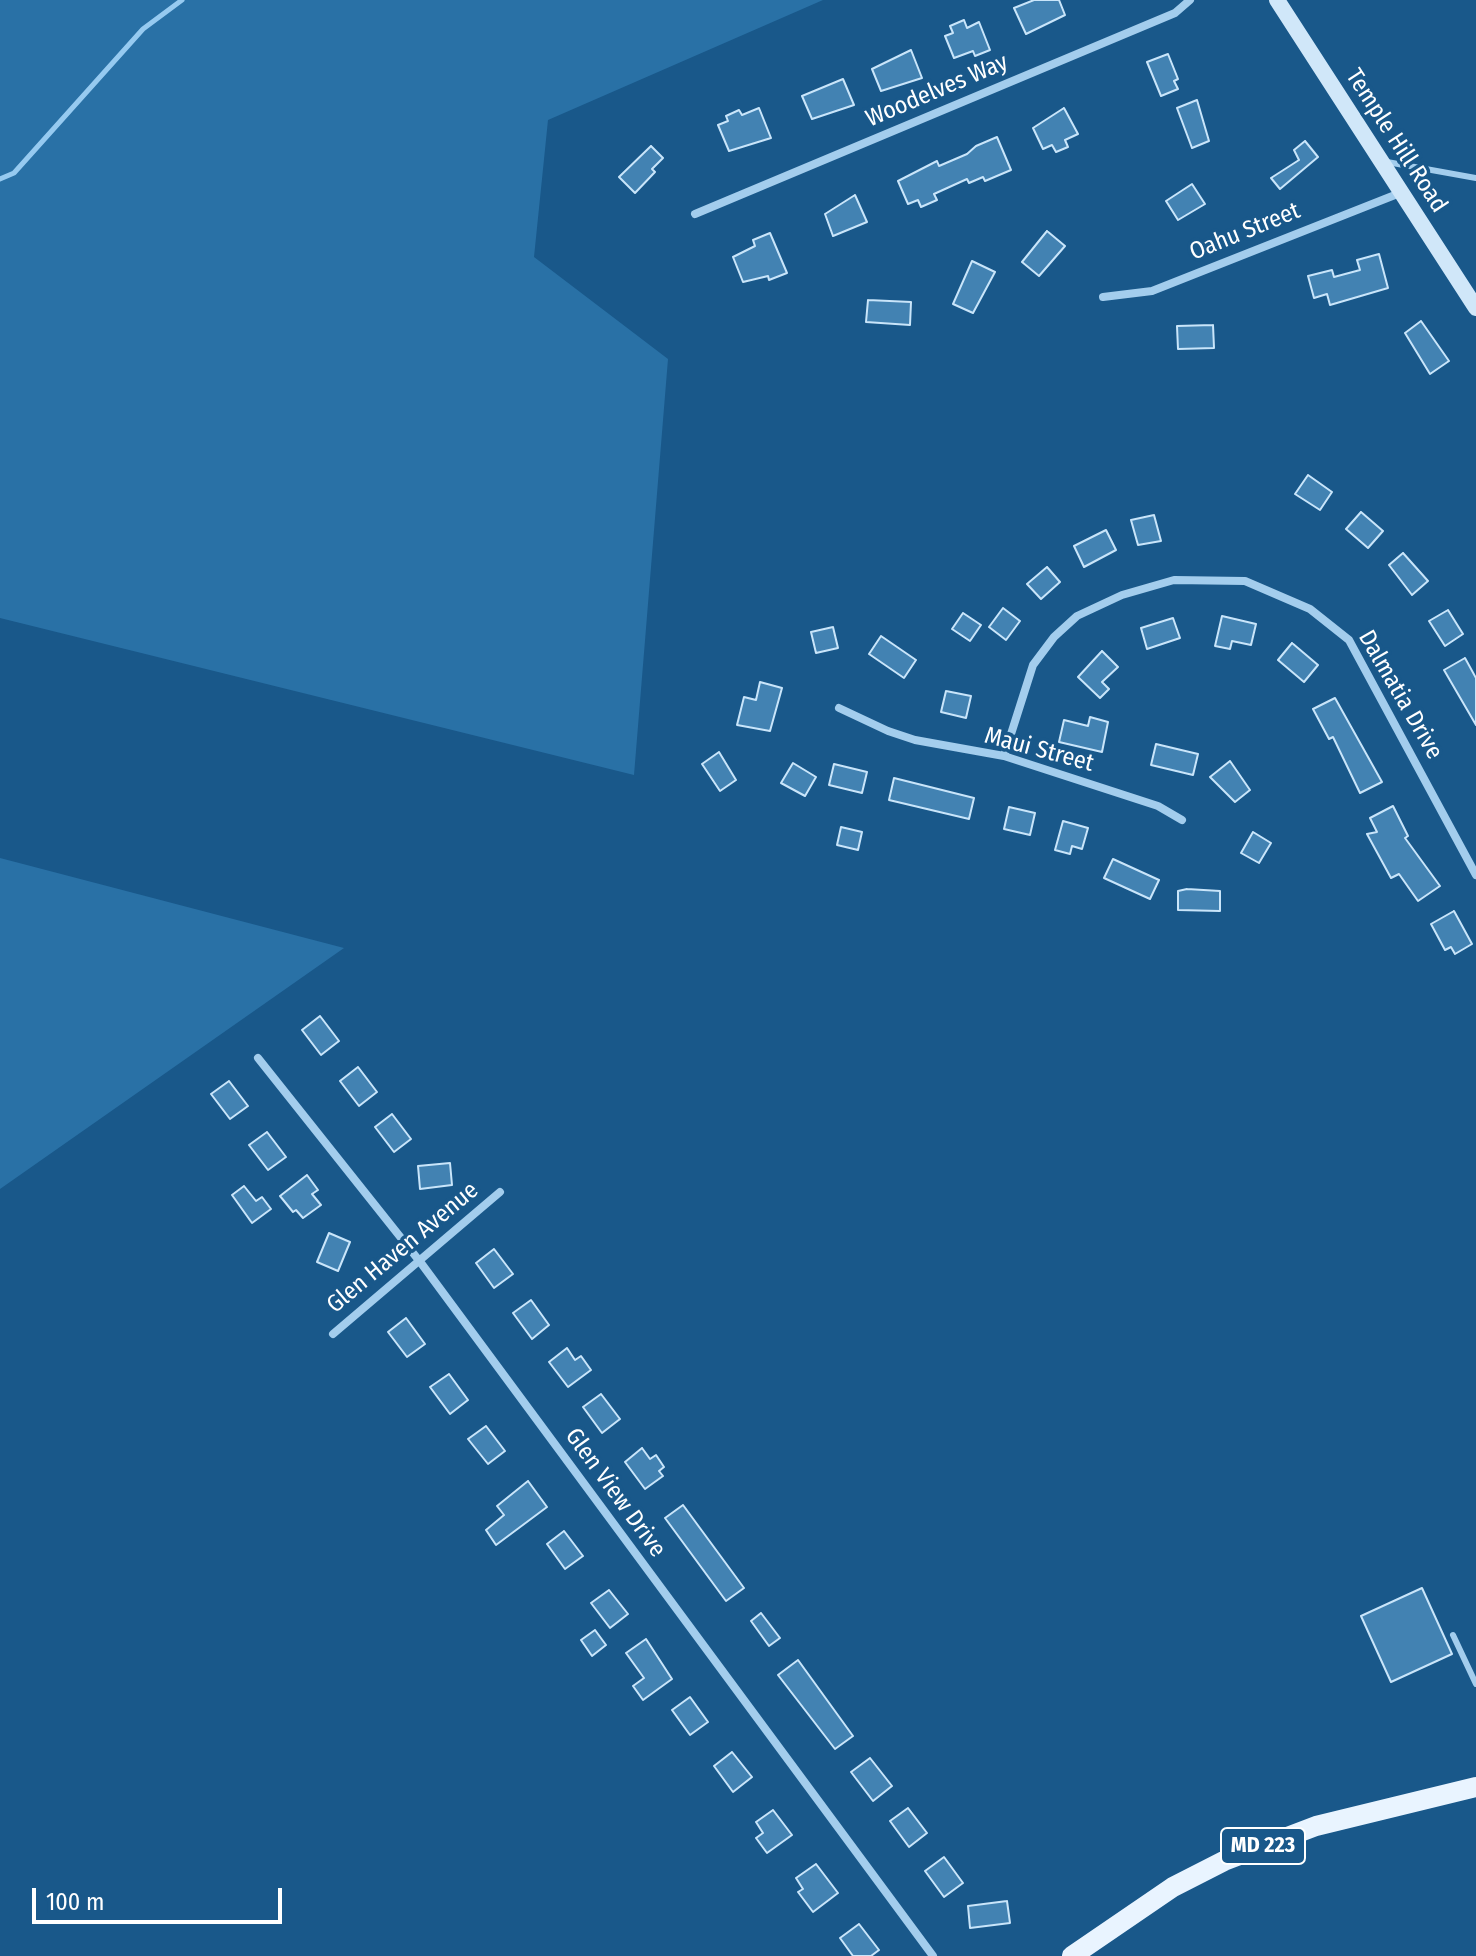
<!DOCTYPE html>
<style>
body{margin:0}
#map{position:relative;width:1476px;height:1956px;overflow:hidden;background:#19588a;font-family:"Fira Sans Condensed",sans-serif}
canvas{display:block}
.scale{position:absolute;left:32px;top:1888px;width:250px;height:36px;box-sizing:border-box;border:4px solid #fff;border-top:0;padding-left:10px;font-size:24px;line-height:28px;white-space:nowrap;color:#fff;-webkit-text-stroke:6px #19588a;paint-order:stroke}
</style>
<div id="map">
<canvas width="1476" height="1956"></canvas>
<div class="scale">100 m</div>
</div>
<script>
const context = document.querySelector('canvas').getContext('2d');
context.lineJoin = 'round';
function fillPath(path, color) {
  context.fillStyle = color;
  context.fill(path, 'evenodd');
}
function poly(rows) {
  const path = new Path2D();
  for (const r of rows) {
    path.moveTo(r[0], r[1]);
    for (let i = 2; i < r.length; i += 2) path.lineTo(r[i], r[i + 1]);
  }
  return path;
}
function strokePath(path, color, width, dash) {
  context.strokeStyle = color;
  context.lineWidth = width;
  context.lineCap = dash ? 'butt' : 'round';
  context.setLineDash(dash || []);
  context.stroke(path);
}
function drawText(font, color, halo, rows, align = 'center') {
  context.font = font + ' "Fira Sans Condensed",sans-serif';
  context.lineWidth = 7;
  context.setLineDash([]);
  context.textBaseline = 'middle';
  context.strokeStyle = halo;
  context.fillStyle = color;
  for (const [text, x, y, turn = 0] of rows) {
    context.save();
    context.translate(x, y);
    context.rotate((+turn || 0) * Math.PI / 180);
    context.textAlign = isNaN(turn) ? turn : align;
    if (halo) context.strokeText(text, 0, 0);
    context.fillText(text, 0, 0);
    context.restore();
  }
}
const green = poly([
 [0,0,823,0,548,120,534,257,668,359,634,775,0,618],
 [0,858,344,948,0,1189]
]);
const stream = poly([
 [0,179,14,173,143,29,182,0]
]);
const building = poly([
 [1034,0,1059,0,1065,15,1026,34,1014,8,1034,0],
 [964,20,967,28,979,22,990,50,975,56,973,51,954,58,945,36,953,33,950,26,964,20],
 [911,50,922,78,881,91,872,69,911,50],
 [1168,54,1178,79,1174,81,1178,89,1161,96,1147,62,1168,54],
 [843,79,854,105,812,119,802,96,843,79],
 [1197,100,1209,141,1192,148,1177,108,1197,100],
 [759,108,771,138,729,151,718,125,728,121,726,116,739,110,742,115,759,108],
 [1064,108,1078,134,1065,140,1068,147,1056,152,1052,145,1043,149,1033,128,1064,108],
 [997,137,1011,170,985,181,983,177,969,183,967,179,934,194,937,200,921,207,918,200,908,204,898,181,937,161,939,166,967,154,976,146,997,137],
 [1305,141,1318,157,1280,189,1271,178,1299,160,1294,150,1305,141],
 [651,146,663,158,652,169,655,172,635,193,619,177,651,146],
 [1192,184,1205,204,1178,220,1166,201,1192,184],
 [855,195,867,222,833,236,825,214,855,195],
 [1047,231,1065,246,1039,276,1022,262,1047,231],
 [770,233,787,273,769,280,768,276,743,282,733,257,755,246,753,240,770,233],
 [1379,254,1388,288,1330,305,1327,294,1314,298,1308,276,1332,270,1334,277,1360,270,1357,260,1379,254],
 [972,261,995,272,973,313,953,304,972,261],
 [868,300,911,302,910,325,866,322,868,300],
 [1421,321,1449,361,1430,374,1405,333,1421,321],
 [1213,325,1214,348,1178,349,1177,326,1213,325],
 [1308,475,1332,492,1320,510,1295,494,1308,475],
 [1361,512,1383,531,1368,548,1346,529,1361,512],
 [1154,515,1161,541,1138,545,1131,520,1154,515],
 [1106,530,1116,550,1084,567,1074,546,1106,530],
 [1403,553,1428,581,1412,595,1389,565,1403,553],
 [1047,567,1060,582,1041,599,1027,584,1047,567],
 [1003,608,1020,621,1006,640,989,627,1003,608],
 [1448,610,1463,634,1445,646,1429,621,1448,610],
 [963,613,981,625,970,641,952,629,963,613],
 [1222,616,1256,624,1251,645,1232,641,1230,649,1215,646,1222,616],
 [1173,618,1180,638,1147,649,1141,628,1173,618],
 [833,627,838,648,816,653,811,632,833,627],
 [881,636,916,660,904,678,869,654,881,636],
 [1292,643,1318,665,1304,682,1278,660,1292,643],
 [1102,651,1118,667,1102,682,1109,689,1100,698,1078,677,1102,651],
 [1465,658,1476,678,1476,725,1444,670,1465,658],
 [760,682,782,688,770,731,737,725,744,697,756,700,760,682],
 [946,691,971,696,966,718,941,712,946,691],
 [1335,698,1382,782,1360,793,1333,737,1329,739,1313,709,1335,698],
 [1090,717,1108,722,1102,752,1059,742,1064,720,1088,726,1090,717],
 [1156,744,1198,754,1193,775,1151,765,1156,744],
 [719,752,736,780,720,791,702,764,719,752],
 [1230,761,1250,790,1235,802,1210,777,1230,761],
 [793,763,816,777,805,796,781,783,793,763],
 [834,764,867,772,862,793,829,785,834,764],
 [894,778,974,798,969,819,889,800,894,778],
 [1393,806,1408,836,1405,838,1440,886,1418,901,1399,874,1391,878,1367,834,1377,832,1370,818,1393,806],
 [1009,807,1035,813,1030,835,1004,829,1009,807],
 [1063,821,1088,828,1082,849,1072,846,1070,854,1055,850,1063,821],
 [841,827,862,832,858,850,837,845,841,827],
 [1253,832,1271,843,1259,863,1241,853,1253,832],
 [1113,859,1159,880,1150,899,1104,878,1113,859],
 [1187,889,1220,891,1220,911,1178,910,1178,891,1187,889],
 [1454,911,1472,944,1455,954,1451,947,1445,950,1431,924,1454,911],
 [320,1016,339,1041,321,1055,302,1030,320,1016],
 [358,1067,377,1092,359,1106,340,1081,358,1067],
 [229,1081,248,1106,230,1119,211,1094,229,1081],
 [392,1114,411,1139,394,1152,375,1127,392,1114],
 [267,1132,286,1157,268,1170,249,1145,267,1132],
 [450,1163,452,1185,420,1189,418,1166,450,1163],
 [307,1175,318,1190,312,1194,321,1205,303,1218,296,1210,293,1212,280,1196,307,1175],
 [244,1186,256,1201,262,1197,271,1209,252,1223,232,1195,244,1186],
 [329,1233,350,1242,338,1271,317,1262,329,1233],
 [494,1249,513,1274,494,1288,476,1263,494,1249],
 [531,1300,549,1325,532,1339,513,1313,531,1300],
 [406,1318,425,1344,407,1357,388,1332,406,1318],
 [567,1348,575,1360,581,1356,591,1370,568,1387,549,1362,567,1348],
 [449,1374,468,1400,450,1414,430,1387,449,1374],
 [601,1394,620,1419,602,1433,583,1407,601,1394],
 [486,1426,505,1451,488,1464,468,1439,486,1426],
 [642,1448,650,1459,656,1455,664,1467,659,1471,663,1476,645,1489,625,1462,642,1448],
 [528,1481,547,1507,496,1545,486,1530,504,1515,497,1506,528,1481],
 [683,1505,744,1588,726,1601,665,1518,683,1505],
 [564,1531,583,1556,565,1569,547,1544,564,1531],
 [1422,1588,1452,1654,1391,1682,1361,1616,1422,1588],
 [609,1590,628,1614,610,1628,591,1603,609,1590],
 [761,1613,780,1638,769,1646,751,1621,761,1613],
 [595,1630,606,1645,592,1656,581,1640,595,1630],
 [646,1639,672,1679,643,1700,633,1686,644,1678,626,1653,646,1639],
 [798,1660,853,1736,835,1749,778,1675,798,1660],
 [690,1697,708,1722,690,1735,672,1710,690,1697],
 [732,1752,752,1777,733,1792,714,1766,732,1752],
 [870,1758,892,1786,873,1801,851,1772,870,1758],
 [908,1808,927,1833,909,1847,890,1821,908,1808],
 [773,1810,792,1835,767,1853,756,1838,763,1833,756,1822,773,1810],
 [944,1857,963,1883,944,1897,925,1871,944,1857],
 [816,1864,838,1893,813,1912,798,1892,803,1889,796,1878,816,1864],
 [1007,1901,1010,1923,970,1928,968,1906,1007,1901],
 [859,1924,879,1950,871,1956,853,1956,840,1938,859,1924]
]);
const lane = poly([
 [1387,162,1476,178],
 [1453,1635,1476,1684]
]);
const street = poly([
 [695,214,1175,13,1190,0],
 [1103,297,1152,291,1400,193],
 [839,708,888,731,915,740,1004,756,1158,806,1182,820],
 [1004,756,1033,665,1054,637,1077,616,1122,595,1174,580,1245,581,1310,609,1349,640,1476,875],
 [258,1058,421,1263,933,1956],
 [333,1334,500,1192]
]);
const secondary = poly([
 [1277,0,1476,308]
]);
const primary = poly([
 [1072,1956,1173,1887,1224,1861,1316,1826,1476,1787]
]);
const shields = [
 [1263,1846,84]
];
const shieldNames = [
 ["MD 223",1263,1846]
];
const streetNames = [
 ["Woodelves Way",937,91,-23],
 ["Temple Hill Road",1396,141,57],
 ["Oahu Street",1245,232,-22],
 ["Dalmatia Drive",1400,695,60],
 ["Maui Street",1039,750,15],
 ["Glen Haven Avenue",403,1248,-40],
 ["Glen View Drive",615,1493,54]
];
fillPath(green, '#2971a6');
strokePath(stream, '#96caf0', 5);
fillPath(building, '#4282b2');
strokePath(building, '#c9e5fa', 2);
strokePath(lane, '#a3cded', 6);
strokePath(street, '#a3cded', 8);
strokePath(secondary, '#d0e7f9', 16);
strokePath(primary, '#e9f4ff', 20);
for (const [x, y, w] of shields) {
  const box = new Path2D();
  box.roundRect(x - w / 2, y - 18, w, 36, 6);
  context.fillStyle = '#19588a';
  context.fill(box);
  strokePath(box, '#fff', 2);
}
drawText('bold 22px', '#fff', null, shieldNames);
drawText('24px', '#fff', '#19588a', streetNames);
</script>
